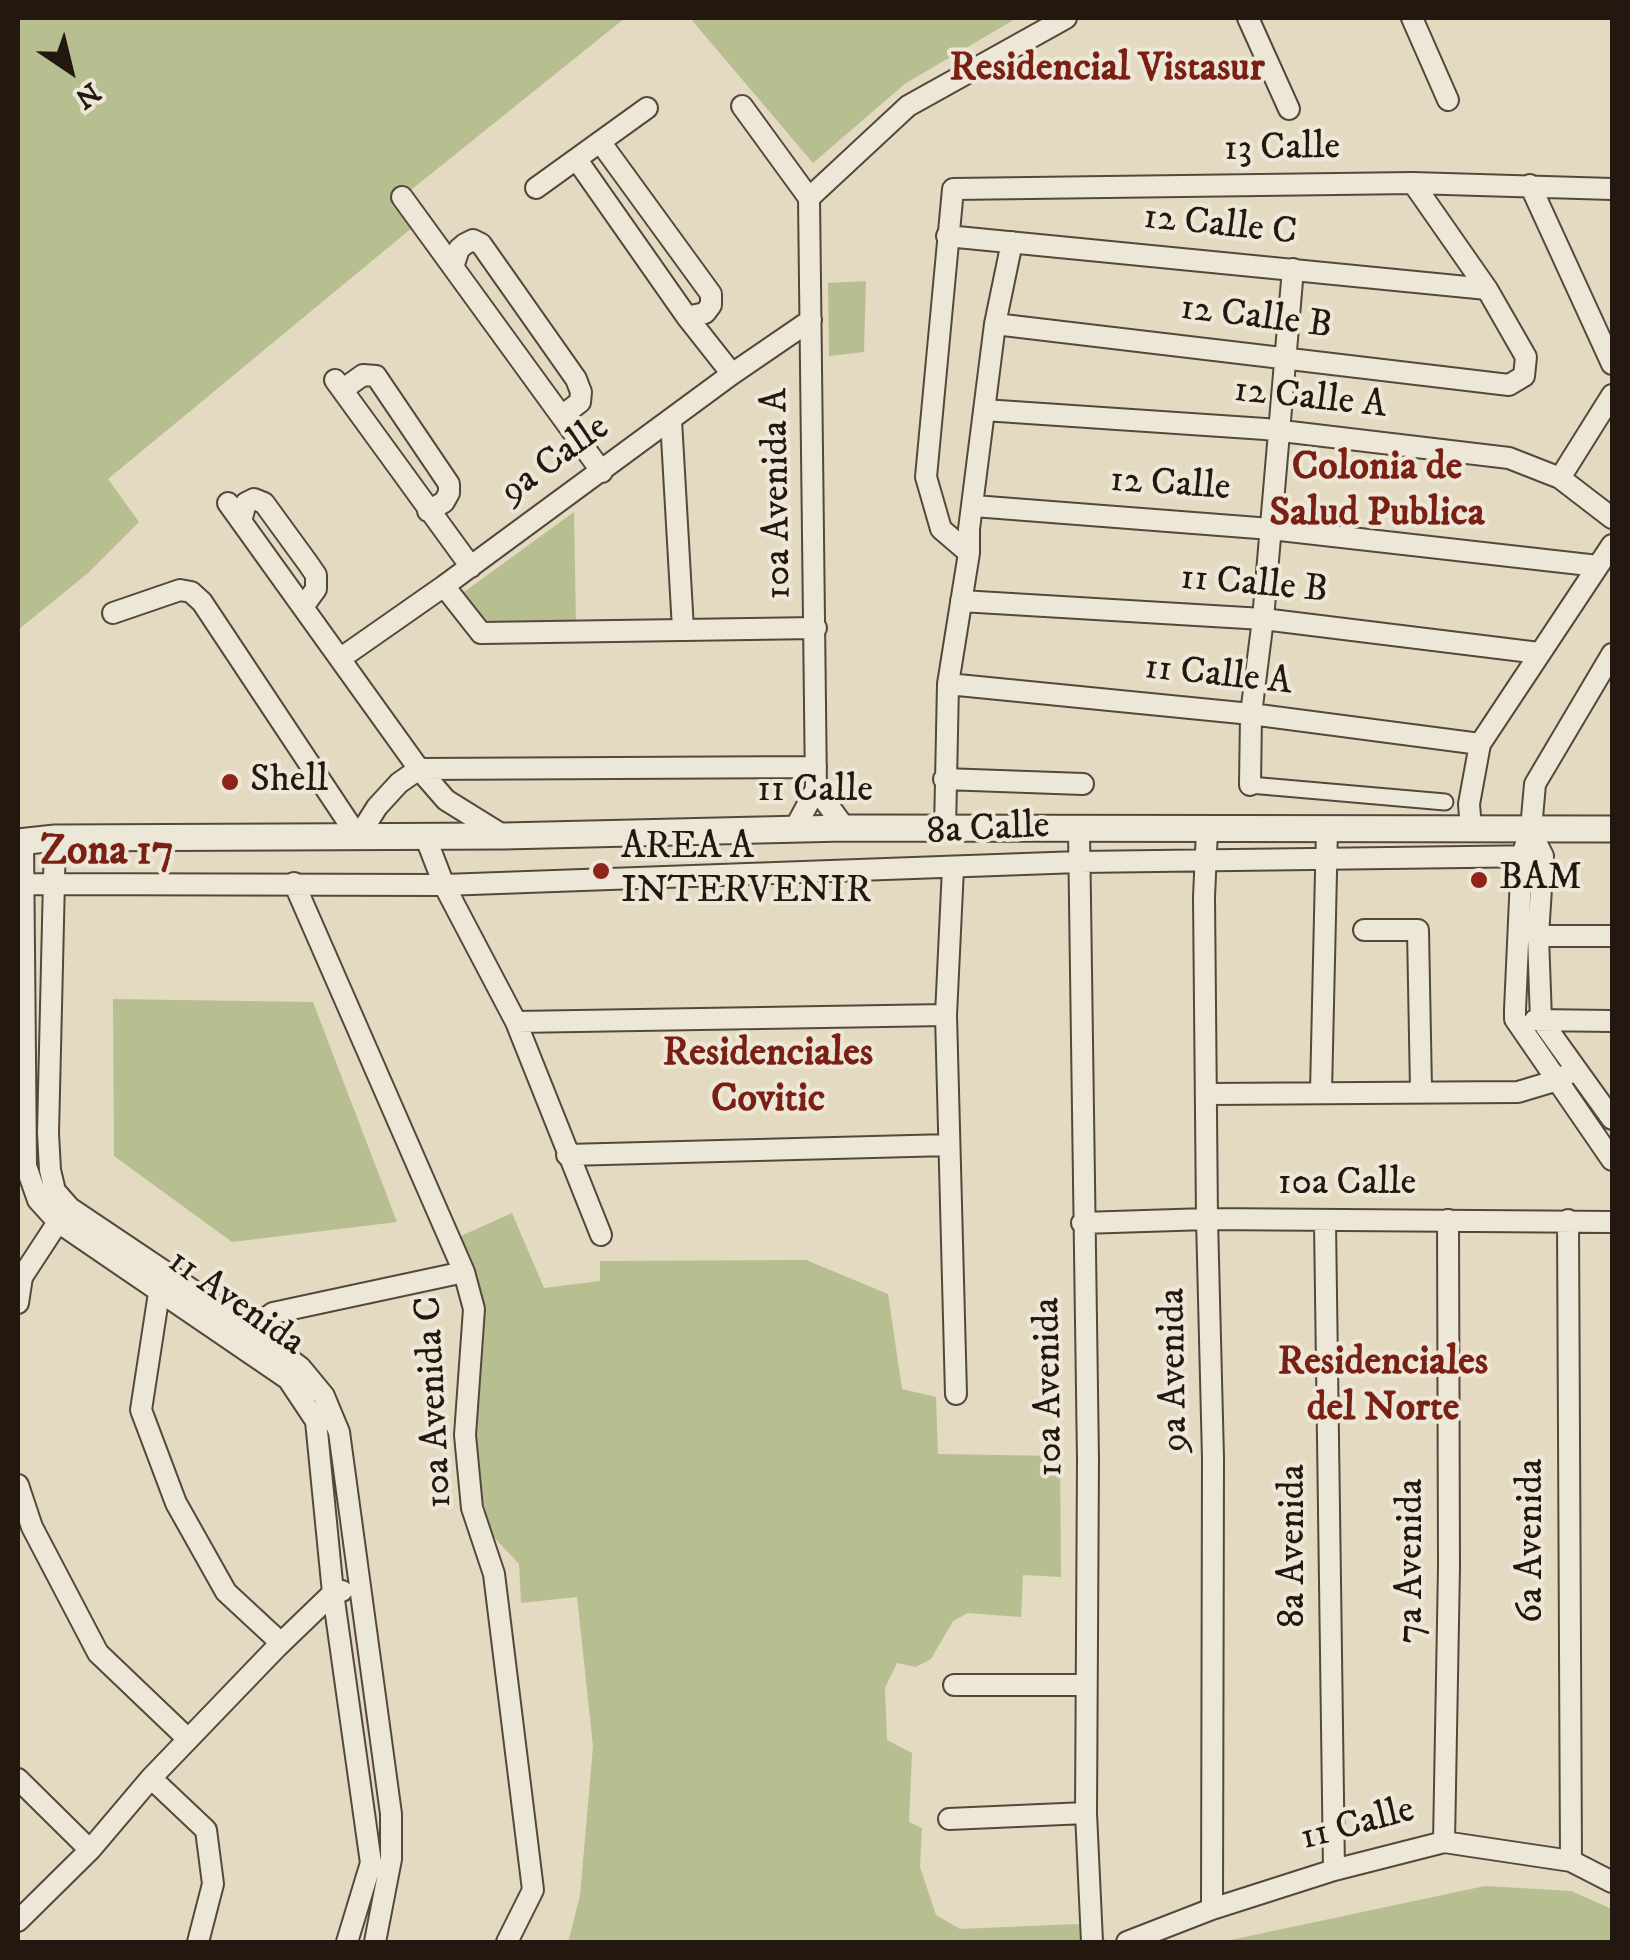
<!DOCTYPE html>
<style>
body{margin:0}
#map{position:relative;width:1630px;height:1960px;overflow:hidden;background:#e4dac1;font-family:"IM FELL DW Pica",serif}
canvas{display:block}
.frame{position:absolute;inset:0;border:20px solid #241710;pointer-events:none}
.north{position:absolute;left:20px;top:20px;width:100px;height:100px;-webkit-text-stroke:8px #ede7d7;paint-order:stroke;rotate:145deg;font-size:28px;font-weight:700;line-height:40px;text-align:center;color:#241710}
.north::after{content:'';display:block;margin:auto;width:35px;height:45px;background:#241710;clip-path:polygon(50% 0,100% 100%,50% 72%,0 100%)}
</style>
<div id="map">
<canvas width="1630" height="1960"></canvas>
<div class="frame"></div>
<div class="north">N</div>
</div>
<script>
const context = document.querySelector('canvas').getContext('2d');
context.lineJoin = 'round';
function fillPath(path, color) {
  context.fillStyle = color;
  context.fill(path, 'evenodd');
}
function poly(rows) {
  const path = new Path2D();
  for (const r of rows) {
    path.moveTo(r[0], r[1]);
    for (let i = 2; i < r.length; i += 2) path.lineTo(r[i], r[i + 1]);
  }
  return path;
}
function strokePath(path, color, width, dash) {
  context.strokeStyle = color;
  context.lineWidth = width;
  context.lineCap = dash ? 'butt' : 'round';
  context.setLineDash(dash || []);
  context.stroke(path);
}
function drawText(font, color, halo, rows, align = 'center') {
  context.font = font + ' "IM FELL DW Pica",serif';
  context.lineWidth = 8;
  context.setLineDash([]);
  context.textBaseline = 'middle';
  context.strokeStyle = halo;
  context.fillStyle = color;
  for (const [text, x, y, turn = 0] of rows) {
    context.save();
    context.translate(x, y);
    context.rotate((+turn || 0) * Math.PI / 180);
    context.textAlign = isNaN(turn) ? turn : align;
    if (halo) context.strokeText(text, 0, 0);
    context.fillText(text, 0, 0);
    context.restore();
  }
}
const green = poly([
 [18,18,625,18,396,202,413,227,108,479,139,522,88,573,18,630],
 [690,18,1017,18,906,83,813,163],
 [866,281,864,352,829,356,828,283],
 [574,512,576,625,488,626,464,592],
 [113,999,313,1002,397,1222,232,1242,114,1156],
 [512,1213,544,1288,600,1281,600,1261,806,1260,888,1294,902,1389,936,1397,938,1454,1060,1456,1061,1577,1023,1575,1021,1617,968,1613,953,1621,931,1659,916,1667,897,1663,885,1688,887,1740,912,1753,909,1822,922,1828,920,1867,936,1915,960,1929,1077,1924,1110,1942,568,1942,580,1896,593,1746,577,1597,521,1603,519,1564,491,1534,468,1436,472,1284,452,1240],
 [1485,1886,1571,1891,1612,1909,1612,1942,1221,1942]
]);
const pedestrian = poly([
 [1250,785,1445,802]
]);
const minor = poly([
 [1248,18,1289,109],
 [1412,18,1448,100],
 [742,106,809,198],
 [601,143,711,294,711,305,705,313,687,317],
 [577,160,687,317,732,374],
 [1530,185,1612,364],
 [536,188,647,108],
 [402,197,602,472],
 [809,198,908,106,1066,18],
 [947,236,1487,289],
 [453,267,459,249,465,244,473,240,481,244,576,379,581,392,580,402,562,416],
 [995,324,1509,385,1524,376,1526,357,1487,289,1413,183],
 [335,380,471,567],
 [345,394,349,385,363,375,376,376,449,484,449,493,444,502,428,511],
 [984,410,1265,429,1509,458,1560,478,1612,518],
 [671,420,683,629],
 [1560,478,1612,395],
 [228,503,419,769,446,800,504,836],
 [974,506,1271,529,1598,566],
 [241,521,246,503,254,499,264,503,307,562,316,575,316,589,303,607],
 [969,553,941,529,926,477,953,189,1413,183,1612,189],
 [444,586,481,633,816,628],
 [961,601,1263,619,1539,653],
 [113,613,180,590,191,592,202,602,358,837,377,807,399,783,419,769,816,767],
 [1612,654,1535,784,1531,829,1522,855,1515,1010,1515,1019,1612,1160],
 [341,658,444,586,732,374,811,320],
 [948,684,1251,714,1480,744],
 [944,779,1083,784],
 [1250,785,1251,714,1263,619,1293,269],
 [816,789,845,828],
 [795,828,816,789,809,198],
 [1471,829,1469,804,1480,744,1612,545],
 [945,830,948,684,969,553,969,529,995,324,1012,242],
 [1207,830,1204,897,1207,1219,1213,1458,1212,1909],
 [1079,831,1088,1460,1086,1813,1092,1942],
 [425,836,444,885,516,1022,601,1235],
 [55,838,48,1133,50,1170,55,1191,70,1208,225,1312,300,1367,324,1396,339,1432,391,1814,391,1859,375,1942],
 [23,841,26,1166,38,1200,58,1222,288,1379,316,1421,333,1593,371,1863,347,1942],
 [1538,846,1543,856,1538,936,1541,1020,1612,1119],
 [953,868,946,1015,956,1394],
 [294,883,464,1272,474,1309,465,1435,472,1508,494,1574,533,1890,507,1942],
 [18,884,444,885,1079,862,1543,856],
 [1364,930,1418,930,1421,1090],
 [1538,936,1612,936],
 [1535,1020,1612,1021],
 [516,1022,946,1015],
 [1321,1092,1327,828],
 [1208,1094,1518,1092,1558,1080,1576,1069],
 [567,1155,949,1145],
 [1568,1220,1571,1861],
 [1325,1222,1334,1870],
 [1082,1223,1207,1219,1612,1222],
 [159,1293,141,1410,176,1503,226,1592,281,1643],
 [18,1303,22,1277,58,1222],
 [239,1338,273,1313,464,1272],
 [18,1485,32,1527,98,1653,188,1739],
 [954,1685,1086,1685],
 [151,1778,206,1830,213,1884,198,1942],
 [18,1779,90,1850],
 [949,1819,1086,1813],
 [1444,1842,1449,1567,1448,1220],
 [18,1921,90,1850,151,1778,277,1647,333,1593,342,1591],
 [1127,1942,1212,1909,1334,1870,1444,1842,1571,1861,1612,1882]
]);
const tertiary = poly([
 [18,842,55,838,504,836,845,828,1612,829]
]);
const markers = [
 [230,782,10,"#8f2418"],
 [601,871,10,"#8f2418"],
 [1479,880,10,"#8f2418"]
];
const streetNames = [
 ["13 Calle",1282,150,-1],
 ["12 Calle C",1220,227,6],
 ["12 Calle B",1256,319,7],
 ["12 Calle A",1310,400,6],
 ["9a Calle",556,461,-36],
 ["12 Calle",1170,486,4],
 ["10a Avenida A",779,494,-91],
 ["11 Calle B",1254,586,5],
 ["11 Calle A",1218,677,6],
 ["11 Calle",815,792],
 ["8a Calle",988,831,-3],
 ["10a Calle",1347,1185],
 ["11 Avenida",235,1304,35],
 ["9a Avenida",1176,1370,-91],
 ["10a Avenida",1051,1387,-91],
 ["10a Avenida C",436,1402,-93],
 ["6a Avenida",1533,1541,-90],
 ["8a Avenida",1295,1546,-90],
 ["7a Avenida",1413,1561,-90],
 ["11 Calle",1358,1826,-15]
];
const poiNames = [
 ["Shell",250,782],
 ["AREA A",621,849],
 ["INTERVENIR",621,893],
 ["BAM",1499,880]
];
const neighbourhoodNames = [
 ["Residencial Vistasur",1107,71],
 ["Colonia de",1377,470],
 ["Salud Publica",1377,516],
 ["Residenciales",768,1056],
 ["Covitic",768,1102],
 ["Residenciales",1383,1365],
 ["del Norte",1383,1411]
];
const quarterNames = [
 ["Zona 17",107,854]
];
fillPath(green, '#b7be90');
strokePath(pedestrian, '#54483c', 19);
strokePath(minor, '#54483c', 24);
strokePath(tertiary, '#54483c', 29);
strokePath(pedestrian, '#ede7d7', 15);
strokePath(minor, '#ede7d7', 20);
strokePath(tertiary, '#ede7d7', 25);
for (const [x, y, r, color] of markers) {
  const dot = new Path2D();
  dot.arc(x, y, r, 0, 2 * Math.PI);
  context.fillStyle = color;
  context.fill(dot);
  strokePath(dot, '#ede7d7', 4);
}
drawText('38px', '#241710', '#ede7d7', streetNames);
drawText('38px', '#241710', '#ede7d7', poiNames, 'left');
drawText('bold 40px', '#7a1f14', '#ede7d7', neighbourhoodNames);
drawText('bold 42px', '#7a1f14', '#ede7d7', quarterNames);
</script>
